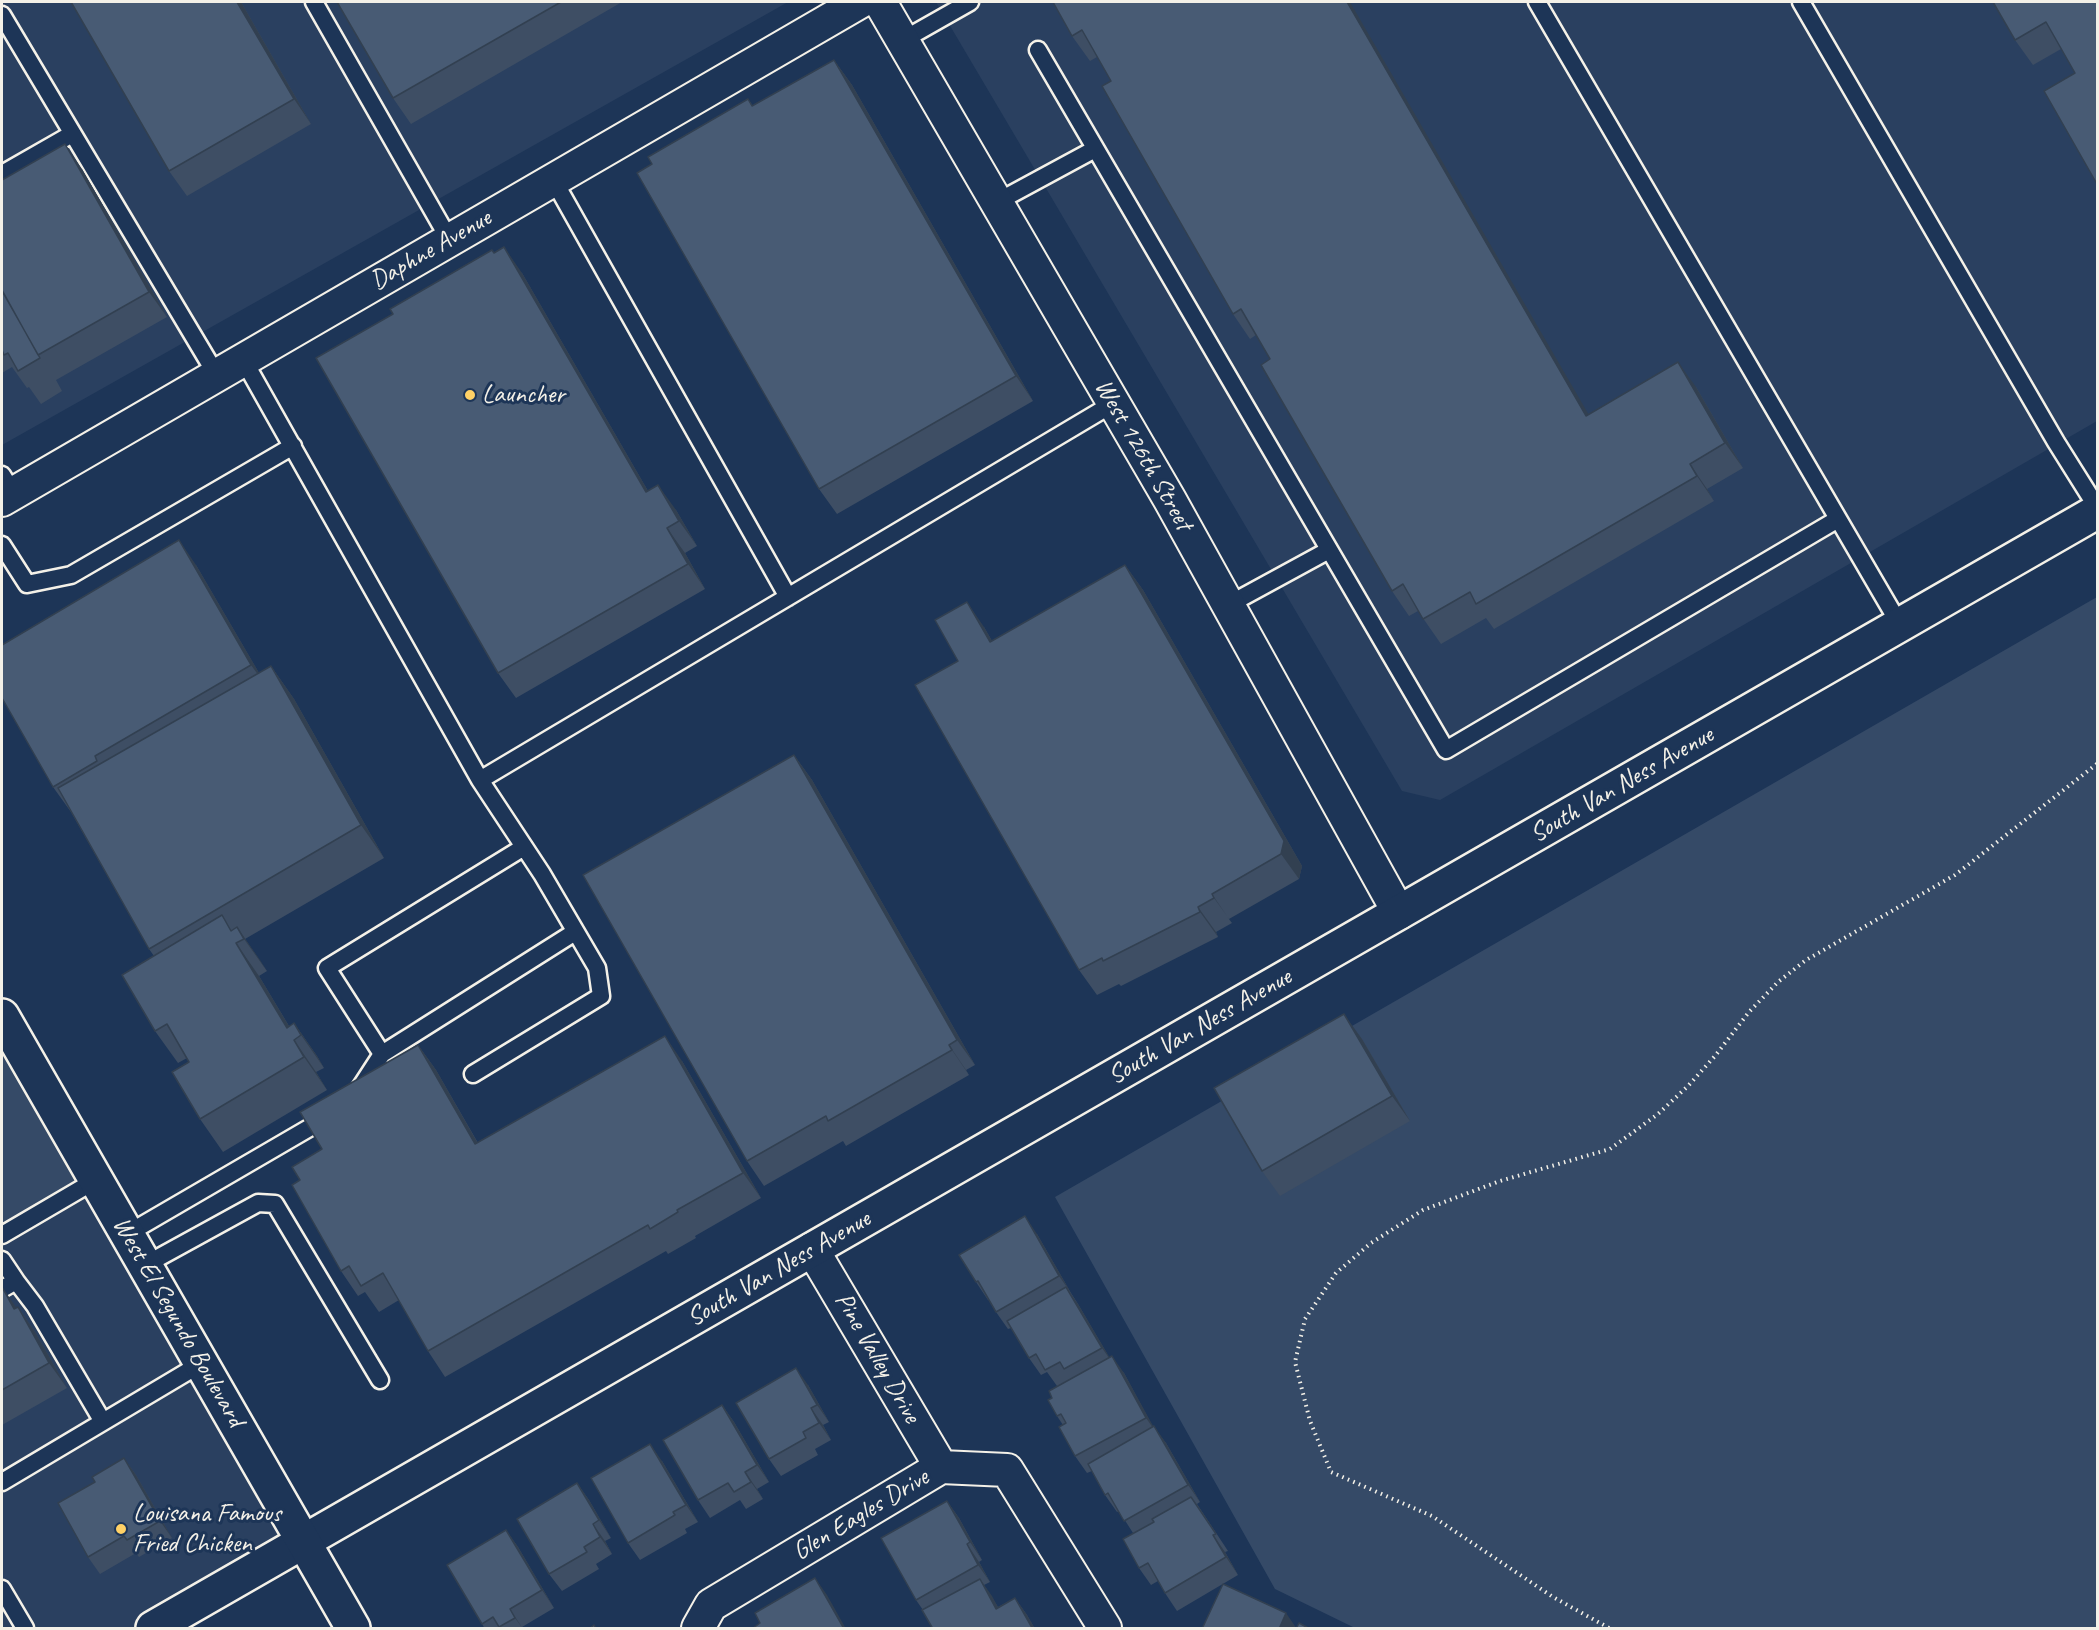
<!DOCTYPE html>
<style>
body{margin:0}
#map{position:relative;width:2099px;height:1630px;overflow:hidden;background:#1d3557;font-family:Caveat,sans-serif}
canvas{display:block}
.frame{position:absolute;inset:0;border:3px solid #f4f1e8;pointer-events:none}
</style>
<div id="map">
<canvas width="2099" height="1630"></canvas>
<div class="frame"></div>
</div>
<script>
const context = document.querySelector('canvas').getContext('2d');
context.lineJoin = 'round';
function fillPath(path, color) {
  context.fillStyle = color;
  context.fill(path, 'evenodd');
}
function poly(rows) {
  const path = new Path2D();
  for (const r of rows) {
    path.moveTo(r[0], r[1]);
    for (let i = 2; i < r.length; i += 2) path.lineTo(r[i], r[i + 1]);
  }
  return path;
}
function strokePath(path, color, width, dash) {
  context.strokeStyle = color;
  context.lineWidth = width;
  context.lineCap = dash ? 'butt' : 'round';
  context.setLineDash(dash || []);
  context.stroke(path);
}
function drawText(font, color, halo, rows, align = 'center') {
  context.font = font + ' Caveat,sans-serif';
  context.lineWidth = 6;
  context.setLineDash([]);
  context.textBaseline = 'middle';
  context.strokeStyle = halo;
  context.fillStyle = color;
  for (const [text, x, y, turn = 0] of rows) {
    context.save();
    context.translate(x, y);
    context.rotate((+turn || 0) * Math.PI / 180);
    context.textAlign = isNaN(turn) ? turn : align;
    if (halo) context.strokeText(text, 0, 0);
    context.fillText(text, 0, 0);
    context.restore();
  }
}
const built = poly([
 [2,2,788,2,2,445],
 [936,2,2097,2,2097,421,1440,800,1402,791],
 [96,1180,303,1542,153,1628,2,1628,2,1295,12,1288,2,1268,2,1235]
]);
const green = poly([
 [2097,597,2097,1628,1355,1628,1275,1589,1055,1197],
 [2,1016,96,1180,2,1235]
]);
const path = poly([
 [1609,1628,1553,1597,1432,1516,1331,1472,1310,1421,1295,1362,1305,1319,1336,1273,1371,1243,1423,1210,1500,1181,1610,1149,1658,1114,1688,1086,1715,1056,1749,1012,1778,982,1806,960,1955,875,2098,763]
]);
const lane = poly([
 [314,2,449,239],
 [1537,2,1900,625],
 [1801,2,2056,442,2098,509],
 [2,15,216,374],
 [903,40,970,2],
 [1038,50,1446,750,1838,519],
 [2,174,72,134],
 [553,179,788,597],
 [997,202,1095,149],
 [243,359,480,780,542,874,597,968,601,996,473,1074],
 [2,475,13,493],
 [2,545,27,584,71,575,293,446],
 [1228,605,1329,550],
 [480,780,1114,403],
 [382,1054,327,968,524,847],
 [358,1091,382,1054,575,932],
 [127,1234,328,1117],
 [2,1235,96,1180],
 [2,1260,16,1281,2,1289],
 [145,1265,258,1203,275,1204,380,1380],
 [16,1281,35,1306,103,1422],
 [2,1482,202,1363],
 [2,1589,25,1628]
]);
const street = poly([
 [880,2,1170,500,1399,913],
 [2,500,860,2],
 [812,1249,941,1467],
 [698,1628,711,1605,941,1467,1007,1470,1105,1628]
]);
const secondary = poly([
 [153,1628,2098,511]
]);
const primary = poly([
 [2,1016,353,1628]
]);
const wall = poly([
 [241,2,311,124,187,196,169,171],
 [337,2,622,2,411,124,393,98],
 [1053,2,1588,414,1696,387,1743,468,1707,489,1714,501,1494,629,1486,618,1441,644,1418,611,1409,616,1392,591,1270,359,1256,335,1250,339,1233,314,1111,81,1097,57,1090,61,1072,36],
 [1993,2,2097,2,2061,49,2033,65,2015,40],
 [834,60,852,85,1033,401,837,514,819,489,652,164,748,99,753,106],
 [82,169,167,317,56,380,62,391,41,404,29,387,27,388,12,367,2,373,2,180],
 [494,253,522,273,648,491,676,510,697,546,685,553,705,589,516,698,498,673,393,314],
 [196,565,259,673,271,666,294,699,384,858,245,939,267,971,259,976,289,1026,294,1023,317,1056,324,1068,316,1072,327,1090,223,1152,200,1119,189,1062,187,1058,178,1063,155,1031,154,956,149,949,71,812,53,787],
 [1125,565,1143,590,1302,866,1299,879,1229,919,1232,923,1216,932,1218,937,1121,986,1119,984,1097,995,1079,970,958,661,984,627,992,641],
 [794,755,812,780,975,1065,966,1070,969,1075,846,1146,843,1141,764,1186,747,1161],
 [1362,1039,1410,1121,1280,1196,1262,1171],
 [418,1045,436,1070,478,1143,682,1061,761,1198,695,1236,696,1238,668,1254,666,1251,445,1377,428,1351,399,1300,379,1312,365,1292,358,1296,341,1271,300,1180,322,1149],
 [1037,1234,1071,1293,1078,1304,1109,1357,1124,1373,1153,1427,1166,1443,1200,1502,1197,1504,1228,1551,1225,1552,1238,1575,1177,1611,1165,1593,1158,1581,1151,1585,1139,1568,1133,1533,1119,1511,1117,1512,1105,1495,1092,1471,1087,1473,1075,1456,1063,1425,1057,1416,1052,1398,1057,1386,1047,1372,1041,1375,1029,1358,1011,1328,1008,1329,996,1312,989,1299,988,1300,976,1282],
 [2,1287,16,1308,18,1307,35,1332,67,1388,2,1425],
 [808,1385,829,1422,823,1425,831,1440,815,1449,818,1455,781,1476,769,1459],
 [722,1405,734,1422,769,1482,757,1489,763,1499,746,1509,740,1500,710,1518,698,1500],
 [124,1458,136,1475,172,1538,139,1557,136,1553,100,1574,88,1557,95,1482],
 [662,1461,698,1522,685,1529,687,1533,640,1560,628,1543],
 [577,1483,589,1500,611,1538,605,1541,612,1554,596,1564,599,1569,562,1591,549,1574],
 [947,1501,959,1518,982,1560,979,1562,990,1582,984,1585,998,1607,1015,1598,1027,1615,1035,1629,933,1629,923,1610,916,1600],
 [506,1530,518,1547,554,1608,522,1627,523,1629,485,1629,482,1624]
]);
const shadedWall = poly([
 [237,2,241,2,311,124,294,99],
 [1347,2,1350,2,1604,441,1586,416],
 [834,60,852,85,1033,401,1016,376],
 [65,144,82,169,167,317,149,292],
 [504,247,522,273,663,517,646,492],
 [1678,362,1696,387,1743,468,1725,443],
 [1690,464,1707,489,1714,501,1697,476],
 [658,485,676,510,697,546,679,521],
 [667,528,685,553,705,589,688,564],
 [179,540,196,565,269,690,251,665],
 [1125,565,1143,590,1302,866,1299,879,1281,854],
 [967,602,984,627,1007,667,990,642],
 [271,666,294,699,384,858,361,825],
 [794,755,812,780,975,1065,957,1040],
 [1212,894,1229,919,1232,923,1214,898],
 [1198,907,1216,932,1218,937,1200,912],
 [237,927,260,960,267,971,244,939],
 [236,943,259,976,296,1038,287,1028],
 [1344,1014,1362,1039,1410,1121,1392,1096],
 [294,1023,317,1056,324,1068,301,1035],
 [665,1036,682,1061,761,1198,743,1173],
 [294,1040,316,1072,327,1090,304,1057],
 [418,1045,436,1070,493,1170,475,1144],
 [949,1045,966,1070,969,1075,952,1050],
 [1025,1216,1037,1234,1071,1293,1059,1276],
 [2,1287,18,1310,14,1309],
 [1066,1287,1078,1304,1114,1365,1102,1348],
 [18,1307,35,1332,67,1388,49,1363],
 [1112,1356,1124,1373,1158,1435,1146,1418],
 [796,1368,808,1385,829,1422,817,1405],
 [722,1405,734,1422,769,1482,757,1465],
 [811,1408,823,1425,831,1440,819,1423],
 [1154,1426,1166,1443,1200,1502,1188,1485],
 [650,1444,662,1461,698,1522,686,1505],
 [124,1458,136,1475,172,1538,160,1521],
 [745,1472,757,1489,763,1499,751,1482],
 [577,1483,589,1500,611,1538,599,1520],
 [947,1501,959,1518,982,1560,970,1542],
 [593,1524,605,1541,612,1554,600,1537],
 [506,1530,518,1547,554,1608,542,1590],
 [1213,1535,1225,1552,1238,1575,1226,1557],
 [967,1544,979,1562,990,1582,978,1565],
 [815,1578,827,1595,846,1629,844,1629],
 [980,1579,992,1596,1008,1626,996,1609],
 [1015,1598,1027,1615,1035,1629,1032,1628],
 [510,1609,523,1629,515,1618],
 [1286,1613,1297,1629,1279,1629]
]);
const building = poly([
 [71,2,237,2,294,99,169,171,71,2],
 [337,2,561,2,393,98,337,2],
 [1053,2,1347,2,1586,416,1678,362,1725,443,1690,464,1697,476,1476,604,1470,592,1423,619,1403,584,1392,591,1261,365,1270,359,1241,309,1233,314,1102,86,1111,81,1082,30,1072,36,1053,2],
 [1993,2,2097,2,2097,184,2044,91,2075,73,2046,22,2015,40,1993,2],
 [834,60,1016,376,819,489,637,173,652,164,648,157,748,99,752,106,834,60],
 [65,144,149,292,38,355,2,290,2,180,65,144],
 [504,247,646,492,658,485,679,521,667,528,688,564,498,673,316,358,393,314,390,309,492,250,494,253,504,247],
 [2,291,40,358,18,371,8,353,4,355,2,350,2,291],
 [179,540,251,665,95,756,97,761,53,787,2,698,2,645,179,540],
 [1125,565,1284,841,1281,854,1212,894,1214,898,1198,907,1200,912,1103,961,1102,958,1079,970,915,685,958,661,935,620,967,602,990,642,1125,565],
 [271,666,361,825,149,949,58,788,271,666],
 [794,755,957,1040,949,1045,952,1050,828,1121,826,1116,747,1161,583,875,794,755],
 [222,915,231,931,237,927,244,939,236,943,287,1028,294,1023,301,1035,294,1040,304,1057,200,1119,172,1072,189,1062,167,1024,155,1031,122,975,222,915],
 [1344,1014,1392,1096,1262,1171,1214,1088,1344,1014],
 [665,1036,743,1173,677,1210,678,1212,650,1229,648,1225,428,1351,383,1273,361,1286,349,1266,341,1271,292,1185,300,1180,292,1167,322,1149,300,1112,418,1045,475,1144,665,1036],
 [1025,1216,1059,1276,996,1312,978,1281,976,1282,959,1255,1025,1216],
 [2,1287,14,1309,18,1307,49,1363,2,1390,2,1287],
 [1066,1287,1102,1348,1064,1369,1060,1362,1045,1370,1036,1354,1029,1358,1007,1321,1066,1287],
 [1112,1356,1146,1418,1075,1456,1059,1427,1066,1423,1061,1414,1057,1416,1048,1400,1052,1398,1049,1391,1112,1356],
 [796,1368,817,1405,811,1408,819,1423,803,1432,806,1438,769,1459,736,1403,796,1368],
 [722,1405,757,1465,745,1472,751,1482,734,1492,728,1483,698,1500,663,1440,722,1405],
 [1154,1426,1188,1485,1124,1521,1108,1493,1105,1495,1088,1464,1154,1426],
 [650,1444,686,1505,673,1512,675,1515,628,1543,591,1478,650,1444],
 [124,1458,160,1521,127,1540,124,1536,88,1557,58,1503,95,1482,92,1477,124,1458],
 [577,1483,599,1520,593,1524,600,1537,584,1547,587,1552,549,1574,517,1519,577,1483],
 [1191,1497,1216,1534,1213,1535,1226,1557,1165,1593,1148,1563,1139,1568,1123,1539,1154,1522,1152,1519,1191,1497],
 [947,1501,970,1542,967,1544,978,1565,916,1600,881,1538,947,1501],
 [506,1530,542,1590,510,1609,515,1618,499,1627,493,1617,482,1624,447,1565,506,1530],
 [815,1578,844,1629,752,1629,760,1623,755,1613,815,1578],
 [980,1579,996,1609,1015,1598,1032,1628,933,1629,922,1610,980,1579],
 [1223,1584,1286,1613,1279,1629,1202,1629,1223,1584],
 [1299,1623,1310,1629,1296,1629,1299,1623],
 [594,1625,596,1629,589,1629,594,1625]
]);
const markers = [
 [470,395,6,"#ffd166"],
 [121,1529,6,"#ffd166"]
];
const streetNames = [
 ["Daphne Avenue",431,250,-30],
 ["West 126th Street",1143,455,60],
 ["South Van Ness Avenue",1622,785,-30],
 ["South Van Ness Avenue",1200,1027,-30],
 ["South Van Ness Avenue",779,1269,-30],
 ["West El Segundo Boulevard",178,1322,60],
 ["Pine Valley Drive",877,1358,60],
 ["Glen Eagles Drive",861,1515,-31]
];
const poiNames = [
 ["Launcher",482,395],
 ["Louisana Famous",133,1514],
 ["Fried Chicken",133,1544]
];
fillPath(built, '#2a4060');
fillPath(green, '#354a67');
strokePath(lane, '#f4f1e8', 21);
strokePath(street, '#f4f1e8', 36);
strokePath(secondary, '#f4f1e8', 38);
strokePath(primary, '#f4f1e8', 38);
strokePath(path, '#f4f1e8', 4, [1.5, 4.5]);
strokePath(lane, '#1d3557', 16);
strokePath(street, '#1d3557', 32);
strokePath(secondary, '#1d3557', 33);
strokePath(primary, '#1d3557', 33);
fillPath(wall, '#3e4e64');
fillPath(shadedWall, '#324051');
fillPath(building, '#485b74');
strokePath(building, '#324051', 1.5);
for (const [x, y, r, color] of markers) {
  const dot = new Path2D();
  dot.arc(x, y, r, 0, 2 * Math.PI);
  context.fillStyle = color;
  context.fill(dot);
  strokePath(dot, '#1d3557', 2);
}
drawText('26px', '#f4f1e8', '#1d3557', streetNames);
drawText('26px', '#f4f1e8', '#1d3557', poiNames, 'left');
</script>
